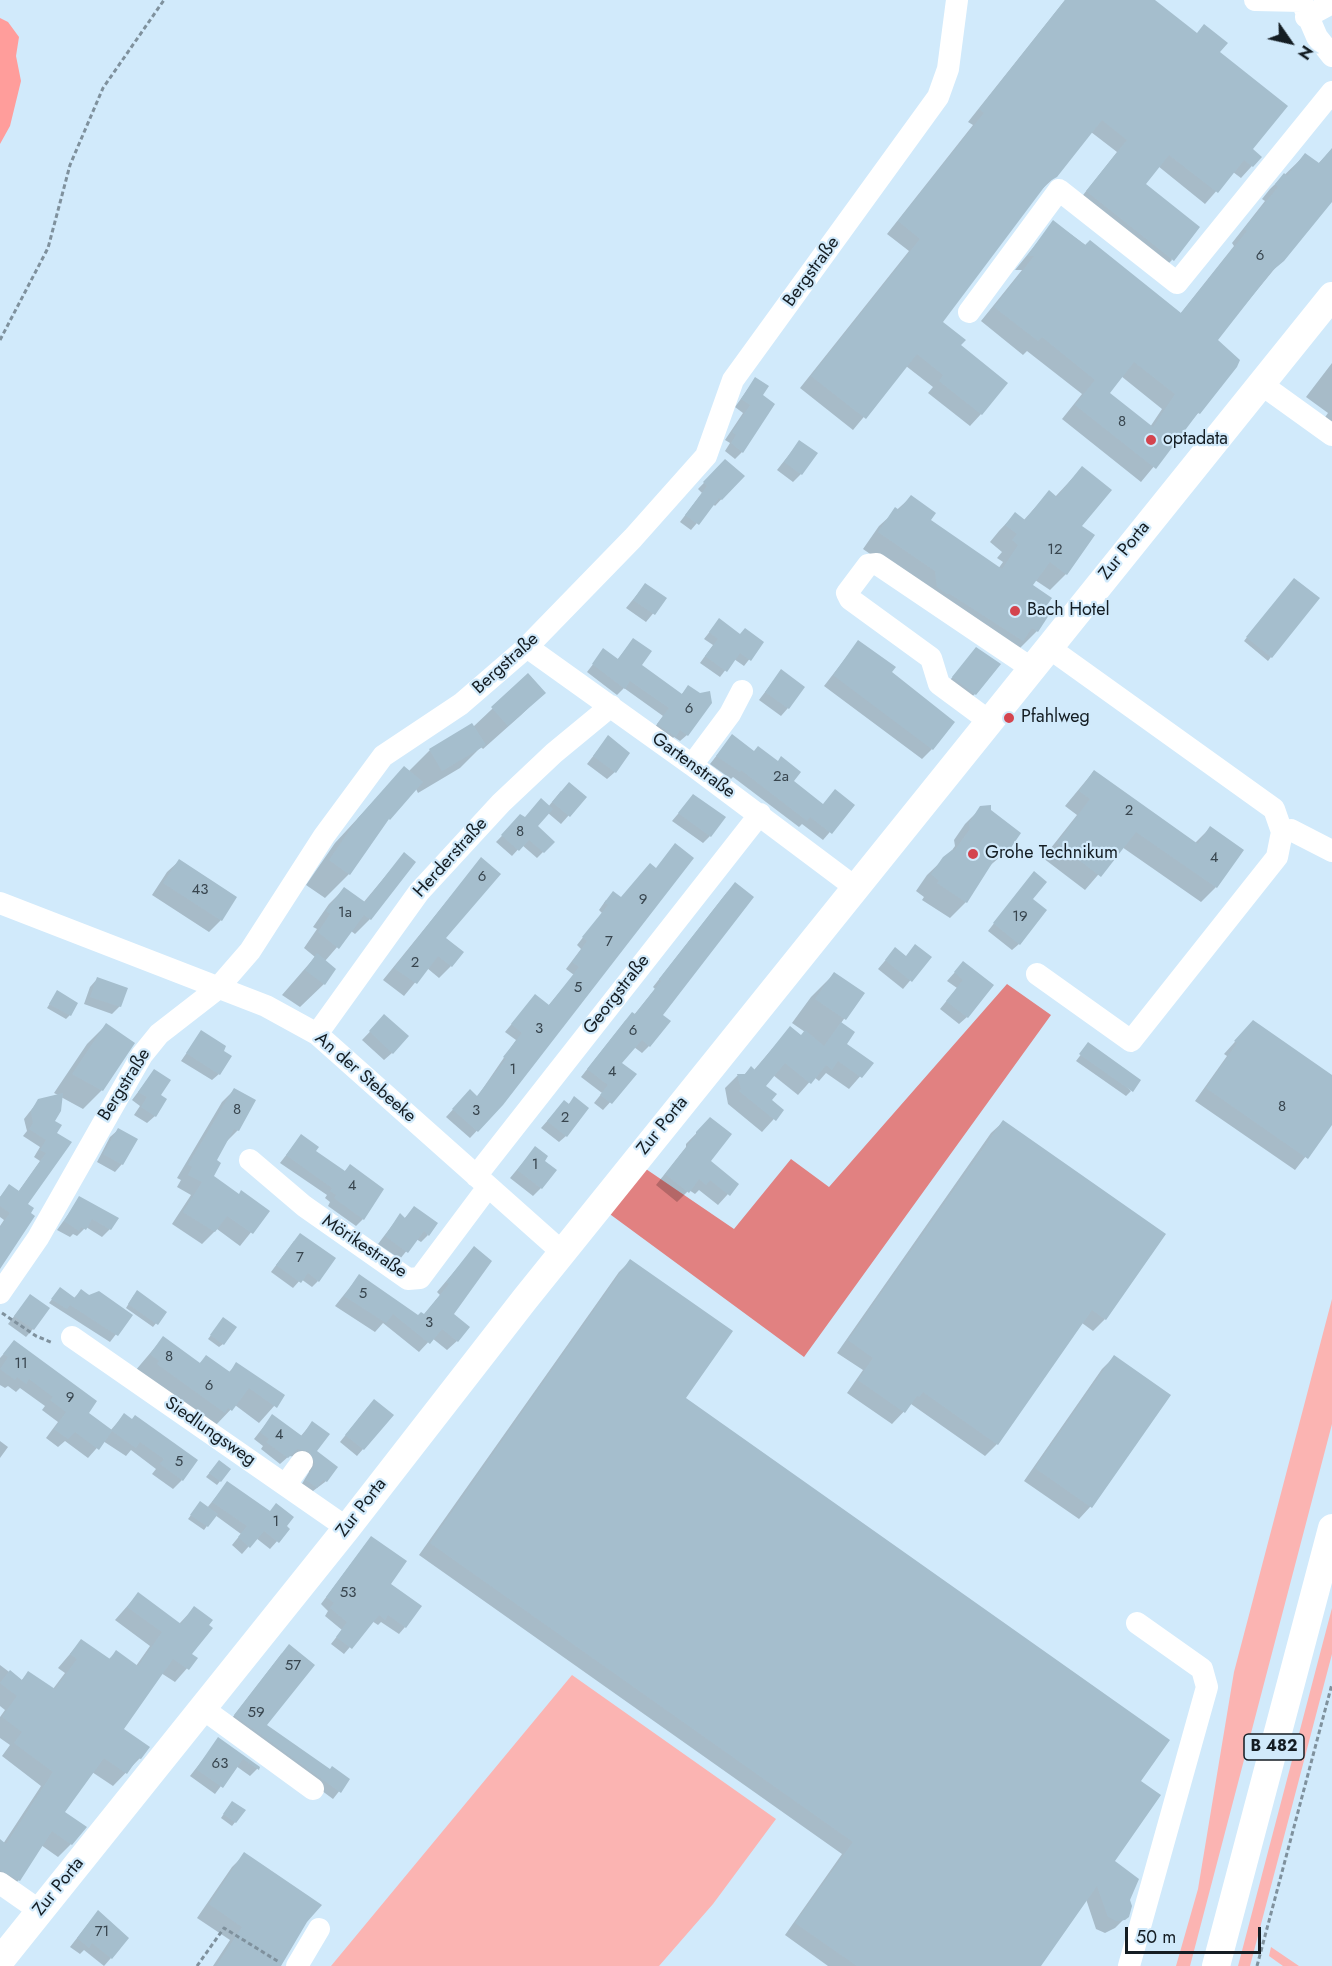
<!DOCTYPE html>
<meta charset="utf-8">
<style>
body{margin:0}
#map{position:relative;width:1332px;height:1966px;overflow:hidden;background:#d1eafb;font-family:Jost,sans-serif}
canvas{display:block}
.north{position:absolute;left:1260px;top:12px;width:60px;height:60px;-webkit-text-stroke:4px #d1eafb;paint-order:stroke;rotate:124deg;font-size:16px;font-weight:700;line-height:24px;text-align:center;color:#141d23}
.north::after{content:'';display:block;margin:auto;width:21px;height:27px;background:#141d23;clip-path:polygon(50% 0,100% 100%,50% 72%,0 100%)}
.scale{position:absolute;left:1125px;top:1927px;width:136px;height:27px;box-sizing:border-box;border:3px solid #141d23;border-top:0;padding-left:8px;font-size:18px;line-height:21px;white-space:nowrap;color:#141d23;-webkit-text-stroke:4px #d1eafb;paint-order:stroke}
</style>
<div id="map">
<canvas width="1332" height="1966"></canvas>
<div class="north">N</div>
<div class="scale">50 m</div>
</div>
<script>
const context = document.querySelector('canvas').getContext('2d');
context.lineJoin = 'round';
function fillPath(path, color) {
  context.fillStyle = color;
  context.fill(path, 'evenodd');
}
function poly(rows) {
  const path = new Path2D();
  for (const r of rows) {
    path.moveTo(r[0], r[1]);
    for (let i = 2; i < r.length; i += 2) path.lineTo(r[i], r[i + 1]);
  }
  return path;
}
function strokePath(path, color, width, dash) {
  context.strokeStyle = color;
  context.lineWidth = width;
  context.lineCap = dash ? 'butt' : 'round';
  context.setLineDash(dash || []);
  context.stroke(path);
}
function drawText(font, color, halo, rows, align = 'center') {
  context.font = font + ' Jost,sans-serif';
  context.lineWidth = 4.5;
  context.setLineDash([]);
  context.textBaseline = 'middle';
  context.strokeStyle = halo;
  context.fillStyle = color;
  for (const [text, x, y, turn = 0] of rows) {
    context.save();
    context.translate(x, y);
    context.rotate((+turn || 0) * Math.PI / 180);
    context.textAlign = isNaN(turn) ? turn : align;
    if (halo) context.strokeText(text, 0, 0);
    context.fillText(text, 0, 0);
    context.restore();
  }
}
const green = poly([
 [1332,1299,1332,1424,1190,1966,1176,1966,1198,1889,1234,1672],
 [1332,1608,1332,1654,1250,1966,1238,1966],
 [572,1675,776,1819,713,1904,659,1966,331,1966],
 [1271,1947,1299,1966,1283,1966,1269,1956]
]);
const forest = poly([
 [1007,984,1051,1015,804,1357,607,1212,643,1167,734,1229,791,1159,829,1187]
]);
const water = poly([
 [0,18,8,22,19,37,16,56,21,81,10,126,0,144]
]);
const shadow = poly([
 [1065,0,1153,0,1218,52,1250,150,1260,157,1241,178,1233,172,1205,204,1158,166,1144,184,1172,260,1161,271,1076,204,1117,152,1091,132,1056,176,1040,191,941,322,959,346,1006,383,981,414,970,426,928,393,933,387,906,366,853,430,800,388,909,251,887,234,973,125,968,122],
 [1332,149,1332,199,1216,340,1236,367,1141,482,1062,419,1082,394,1027,351,1023,355,981,321,1022,270,1015,270,1054,222,1180,314,1234,246,1232,243,1265,201,1262,199,1270,189,1305,155,1318,164],
 [1121,376,1162,409,1150,427,1108,393],
 [1332,363,1332,443,1316,430,1328,413,1306,397],
 [755,379,761,396,742,452,735,459,725,451,730,443,725,440,743,413,735,407],
 [799,442,801,474,793,482,777,470],
 [725,461,743,476,715,506,713,504,691,530,680,522,702,493,698,489],
 [1082,468,1080,527,1066,574,1050,590,1035,580,1031,585,1041,612,1037,631,1020,648,919,588,863,549,879,526,911,497,929,520,998,569,1003,562,997,558,1002,552,990,542,999,531,1015,514,1023,521,1049,492,1055,497],
 [1291,583,1271,657,1268,661,1244,641],
 [645,585,665,599,646,622,626,608],
 [719,620,740,635,762,643,744,666,734,659,720,677,700,663,713,645,704,639],
 [633,640,640,665,681,695,688,687,699,694,687,735,680,741,674,737,668,743,652,731,663,716,624,688,617,695,587,672,604,650,617,660],
 [858,642,932,749,922,759,824,686],
 [969,657,975,694,967,701,946,685],
 [781,671,788,708,781,716,759,700],
 [528,675,544,693,520,716,483,749,481,747,460,768,418,793,416,789,380,828,349,874,325,898,306,885,335,843,404,768,408,772,430,750,473,727],
 [732,736,822,806,853,805,823,840,802,824,799,827,733,777,731,779,710,764],
 [608,737,615,772,607,779,587,764],
 [1094,771,1195,843,1210,828,1242,851,1216,887,1201,902,1122,847,1085,890,1043,858,1077,815,1065,806],
 [561,791,585,797,561,824,548,813,536,827,553,842,537,858,522,845,512,856,496,842,521,816,524,819,548,807],
 [693,796,710,836,703,843,672,821],
 [981,808,1007,851,987,868,966,902,950,918,922,900,924,897,916,891,927,875,950,853,955,846,954,840,965,824],
 [1003,852,1003,855,991,857],
 [404,854,370,919,355,934,351,931,325,961,324,984,300,1007,282,995,315,957,304,948,317,929,313,927,329,904,344,889,363,903],
 [481,859,444,938,451,966,439,978,427,968,404,996,383,980],
 [179,861,221,920,209,932,152,895,167,872],
 [1028,880,1031,899,1019,944,1012,950,988,931],
 [728,891,661,1016,649,1046,642,1053,634,1047,620,1063,635,1075,603,1110,594,1103,602,1093,581,1077,625,1021,634,1015,655,989,653,987],
 [621,899,502,1104,470,1138,446,1117,470,1091,477,1097,516,1040,505,1032,535,996,548,1006,574,975,566,969,581,949,577,945,602,913,599,910,606,900],
 [895,949,906,957,930,957,903,989,878,969],
 [963,963,967,1017,959,1024,940,1009,957,988,947,981],
 [834,974,863,993,841,1023,845,1044,871,1064,849,1089,826,1073,819,1081,814,1077,798,1095,773,1075,764,1086,770,1101,782,1110,762,1132,728,1104,725,1088,737,1076,743,1076,751,1068,754,1070,790,1028,800,1037,805,1032,792,1023,811,997],
 [97,979,120,1006,112,1014,84,1004,90,987],
 [57,992,70,1015,66,1019,47,1008],
 [385,1016,392,1053,384,1060,362,1040],
 [106,1025,102,1090,83,1109,61,1097,53,1121,60,1125,0,1266,0,1226,4,1220,0,1217,0,1197,9,1186,18,1192,40,1161,34,1157,40,1147,23,1136,27,1131,24,1119,39,1100,58,1095,54,1093,87,1044],
 [201,1032,219,1074,212,1080,181,1061],
 [1242,1034,1332,1077,1332,1123,1295,1170,1195,1101,1227,1056,1224,1054],
 [1086,1048,1131,1091,1126,1096,1076,1061],
 [154,1071,159,1095,155,1116,147,1123,134,1115,140,1106,132,1100],
 [234,1090,238,1130,225,1143,215,1161,212,1177,238,1195,268,1211,240,1246,217,1229,202,1244,172,1224,191,1195,177,1187,181,1180,177,1178,222,1102],
 [574,1098,566,1136,559,1142,541,1128,564,1102,568,1105],
 [710,1119,709,1161,737,1184,718,1205,699,1190,695,1194,689,1190,677,1202,656,1185,686,1147,686,1144],
 [1003,1122,1105,1319,1093,1331,1082,1323,997,1444,985,1456,911,1404,892,1424,847,1393,863,1370,837,1353,991,1133],
 [118,1130,122,1164,115,1172,97,1162,110,1137],
 [301,1136,314,1151,344,1172,350,1166,363,1219,356,1226,328,1206,330,1202,325,1198,327,1195,280,1163],
 [535,1148,543,1161,541,1188,533,1196,510,1178],
 [80,1198,110,1229,102,1237,86,1227,77,1236,73,1234,70,1237,57,1230],
 [414,1208,428,1235,421,1242,416,1239,400,1259,378,1244,400,1215,404,1219],
 [294,1241,318,1281,312,1287,301,1279,293,1288,271,1272],
 [474,1248,452,1314,457,1341,447,1350,432,1338,419,1352,383,1323,375,1332,335,1306,359,1276,418,1317,423,1316,440,1295,437,1292],
 [631,1260,684,1399,1113,1861,1128,1900,1127,1916,1115,1928,1105,1933,1096,1929,1086,1899,1039,1966,828,1966,785,1935,842,1854,419,1555,619,1272],
 [81,1291,130,1316,110,1342,49,1303,57,1293,73,1299],
 [134,1295,165,1312,153,1327,126,1308],
 [30,1296,33,1329,26,1337,8,1324],
 [220,1323,223,1344,219,1347,208,1339],
 [163,1338,199,1364,206,1357,228,1373,237,1364,283,1396,259,1423,235,1405,215,1426,135,1371],
 [14,1342,87,1414,110,1431,124,1415,132,1420,182,1480,173,1489,152,1474,156,1469,131,1450,126,1456,103,1441,88,1458,65,1441,58,1447,46,1438,58,1422,42,1410,45,1406,20,1388,16,1392,8,1386,5,1388,0,1385,0,1358],
 [1114,1357,1169,1395,1090,1507,1079,1519,1024,1481,1102,1369],
 [368,1407,363,1449,357,1456,340,1442],
 [272,1416,300,1437,312,1423,315,1452,336,1467,325,1482,309,1494,300,1487,309,1472,304,1458,289,1456,280,1464,261,1449,263,1446,254,1439],
 [0,1441,8,1447,0,1458],
 [216,1465,229,1470,217,1485,206,1477],
 [227,1483,288,1529,270,1549,256,1538,242,1554,232,1545,241,1534,215,1515,204,1530,188,1519,197,1507,207,1508],
 [365,1545,388,1584,405,1627,399,1634,381,1622,378,1625,372,1621,344,1654,331,1644,342,1630,325,1616,328,1611,321,1604],
 [138,1594,179,1624,194,1608,190,1654,196,1658,175,1682,161,1673,122,1729,140,1758,113,1786,92,1772,63,1813,71,1844,58,1857,41,1845,19,1880,6,1892,0,1888,0,1842,3,1844,41,1786,2,1756,10,1745,0,1738,0,1717,5,1710,0,1706,0,1665,21,1681,28,1673,53,1689,65,1673,58,1668,81,1641,108,1660,116,1652,136,1666,150,1646,115,1620],
 [282,1653,265,1726,330,1771,348,1780,333,1799,229,1722],
 [219,1739,258,1768,250,1776,236,1766,215,1794,190,1776],
 [229,1806,244,1811,232,1826,221,1818],
 [245,1854,306,1921,277,1966,213,1966,230,1940,197,1918,232,1867],
 [91,1920,111,1958,104,1966,84,1950,80,1954,70,1947]
]);
const building = poly([
 [1065,0,1155,0,1197,33,1204,24,1228,43,1220,52,1288,106,1253,149,1262,157,1253,167,1244,160,1218,193,1169,155,1146,184,1200,227,1174,261,1086,191,1127,140,1102,120,1057,177,1048,182,943,322,966,340,961,345,1008,383,982,415,939,381,943,375,917,354,866,419,811,376,920,239,898,221,984,113,979,109],
 [1332,148,1332,202,1284,261,1272,271,1218,340,1240,360,1237,367,1200,414,1198,413,1156,469,1075,405,1095,380,1042,337,1038,341,994,307,1034,256,1027,256,1053,220,1085,245,1090,240,1181,313,1247,231,1244,229,1278,187,1275,184,1284,173,1287,176,1305,153,1319,163],
 [1134,362,1175,394,1153,427,1110,393],
 [755,377,769,386,763,395,775,404,743,453,731,443,736,435,732,432,750,405,741,399],
 [799,440,818,453,802,475,784,462],
 [725,459,745,476,722,500,719,498,699,525,685,515,707,486,703,482],
 [1082,466,1112,490,1082,526,1095,535,1067,575,1050,562,1033,585,1052,598,1043,611,1049,615,1038,632,1032,628,1023,641,950,594,947,594,937,587,935,571,878,532,895,507,899,510,911,495,936,513,931,520,1002,569,1018,545,1012,540,1017,534,1005,525,1015,512,1025,520,1049,490,1057,497],
 [1294,578,1320,598,1272,658,1246,637],
 [645,583,667,598,655,615,633,600],
 [719,618,740,634,745,628,764,642,751,661,740,653,727,672,705,656,718,639,709,632],
 [633,638,652,651,642,665,682,694,688,685,700,693,710,691,712,703,688,736,680,730,676,737,657,724,669,708,630,681,625,689,592,664,603,648,618,659],
 [858,640,896,667,892,672,955,722,933,750,833,675],
 [976,647,1001,664,976,695,952,677],
 [781,669,805,687,789,709,765,692],
 [528,673,546,693,508,726,491,707],
 [472,723,486,745,442,771,429,749],
 [732,734,754,751,758,746,778,761,781,756,801,772,794,781,823,804,835,789,855,805,832,834,810,817,807,821,741,770,740,772,716,756],
 [608,735,630,753,616,773,593,756],
 [404,766,423,782,390,820,389,819,350,875,329,860,358,818],
 [1094,770,1198,844,1210,826,1244,850,1217,888,1136,832,1101,877,1057,843,1090,799,1079,791],
 [569,782,587,797,570,817,552,802],
 [693,794,726,817,711,837,678,813],
 [541,798,553,809,538,826,555,842,544,853,529,840,519,851,501,835,520,814,525,817],
 [991,805,991,810,1021,833,1008,852,998,854,967,903,937,883,939,881,931,874,943,857,952,850,954,851,970,829,969,823,980,806],
 [675,843,694,858,503,1105,478,1132,452,1109,470,1089,477,1096,506,1059,503,1057,522,1033,511,1024,535,994,549,1005,579,967,572,962,587,941,582,937,608,905,604,903,613,891,621,897,650,863,656,868],
 [404,852,416,862,371,920,364,915,339,949,318,932,330,914,326,911,344,887,365,902],
 [481,857,501,874,446,938,464,952,452,967,438,956,417,984,394,968],
 [179,859,237,897,222,921,163,883],
 [1034,871,1047,882,1033,899,1047,910,1020,945,993,923],
 [735,882,754,897,663,1015,671,1021,650,1047,642,1040,622,1063,637,1074,612,1104,600,1095,608,1085,587,1069,632,1012,635,1014,661,981,659,979],
 [915,944,932,957,912,982,885,960,895,947,906,956],
 [317,953,336,969,325,985,305,970],
 [963,961,994,985,968,1018,946,1001,963,980,954,972],
 [834,972,865,993,846,1020,815,999],
 [97,977,128,988,121,1007,90,997],
 [57,990,78,1003,71,1016,49,1004],
 [384,1014,409,1036,393,1054,369,1031],
 [1253,1020,1332,1075,1332,1125,1308,1159,1206,1088,1237,1043,1234,1041],
 [841,1022,855,1032,847,1044,874,1063,862,1078,838,1061,832,1070,826,1065,811,1084,785,1063,766,1086,777,1094,772,1100,784,1110,776,1121,739,1091,741,1089,737,1074,745,1074,751,1066,755,1070,790,1026,801,1035,805,1030,824,1046],
 [106,1023,135,1043,103,1091,72,1074],
 [201,1030,226,1046,224,1051,232,1056,220,1075,186,1053],
 [1088,1042,1141,1080,1133,1092,1079,1054],
 [154,1069,171,1080,161,1095,167,1099,156,1117,141,1107,147,1097,138,1092],
 [234,1088,256,1100,239,1131,234,1129,217,1160,221,1163,214,1176,239,1194,241,1190,270,1211,253,1234,227,1216,215,1232,183,1212,202,1182,188,1175,192,1167,188,1165],
 [63,1093,61,1111,55,1121,62,1125,57,1133,72,1142,28,1204,34,1208,31,1213,35,1216,0,1269,0,1227,10,1213,0,1206,0,1197,9,1184,19,1191,46,1153,40,1150,46,1140,29,1129,33,1123,31,1111,38,1099],
 [574,1096,589,1108,567,1137,547,1121,564,1100,569,1104],
 [710,1117,732,1134,711,1161,739,1184,730,1196,710,1180,706,1185,699,1179,689,1193,665,1174,696,1135,696,1132],
 [1003,1120,1166,1234,1106,1320,1092,1310,998,1445,923,1392,919,1397,917,1396,905,1413,858,1380,873,1358,848,1340],
 [118,1128,138,1139,123,1165,103,1154],
 [301,1134,319,1147,316,1151,345,1171,350,1164,384,1189,364,1220,334,1198,336,1195,330,1191,332,1188,286,1155],
 [535,1146,548,1156,545,1161,557,1170,542,1189,517,1170],
 [79,1196,119,1218,111,1230,92,1219,86,1230,81,1227,79,1231,64,1221],
 [414,1206,438,1223,429,1236,424,1231,408,1253,385,1236,400,1213,405,1218],
 [300,1233,336,1258,319,1282,308,1273,301,1283,276,1265],
 [474,1246,492,1261,454,1314,470,1327,458,1342,442,1329,430,1344,393,1314,386,1323,344,1296,359,1274,418,1315,421,1312,424,1314,449,1284,446,1282],
 [630,1259,733,1331,686,1398,1170,1740,1141,1781,1161,1795,1115,1861,1139,1879,1130,1900,1132,1906,1129,1917,1125,1920,1116,1921,1108,1917,1097,1886,1041,1966,857,1966,795,1923,853,1842,430,1543],
 [60,1287,75,1298,67,1309,51,1299],
 [81,1289,89,1295,99,1291,133,1315,118,1336,70,1305],
 [137,1290,167,1312,158,1325,128,1304],
 [30,1294,50,1308,34,1330,14,1316],
 [223,1317,237,1327,224,1345,210,1335],
 [163,1336,200,1363,206,1355,230,1372,236,1362,285,1395,277,1408,249,1388,232,1411,228,1408,225,1413,157,1364,159,1361,150,1354],
 [14,1340,97,1401,89,1413,112,1430,124,1413,132,1419,135,1415,198,1460,183,1481,160,1464,164,1459,140,1442,136,1448,112,1431,99,1450,75,1432,68,1439,54,1429,66,1412,50,1400,53,1397,29,1379,26,1384,17,1377,15,1380,0,1369,8,1357,3,1354],
 [1114,1355,1171,1395,1092,1508,1035,1468],
 [374,1399,394,1415,364,1450,345,1435],
 [272,1414,302,1436,312,1421,330,1434,317,1451,338,1467,327,1482,323,1480,317,1488,306,1480,315,1464,309,1451,297,1449,288,1458,266,1442,269,1439,260,1432],
 [219,1460,231,1469,221,1482,209,1473],
 [227,1481,270,1511,276,1503,294,1517,287,1526,290,1529,279,1543,264,1531,250,1548,238,1537,247,1526,212,1502],
 [200,1501,218,1514,208,1527,190,1515],
 [371,1536,407,1561,391,1584,422,1606,406,1628,388,1615,385,1620,379,1615,352,1649,336,1637,347,1622,330,1608,334,1603,326,1597],
 [138,1592,181,1624,194,1606,213,1620,209,1625,213,1628,192,1654,198,1658,189,1670,173,1659,124,1729,150,1747,141,1759,138,1758,127,1774,104,1758,65,1812,87,1827,72,1845,52,1831,20,1881,0,1870,0,1839,6,1844,53,1772,14,1743,22,1732,2,1717,17,1696,0,1683,10,1670,22,1680,28,1671,55,1689,77,1659,70,1654,81,1639,110,1659,116,1650,138,1666,162,1632,127,1607],
 [289,1644,315,1665,267,1725,330,1769,332,1766,350,1779,341,1793,234,1715],
 [218,1737,260,1767,259,1770,243,1759,223,1788,196,1769],
 [232,1801,246,1810,236,1823,223,1814],
 [244,1852,322,1905,307,1922,281,1966,216,1966,242,1927,209,1904],
 [98,1910,129,1938,112,1959,92,1943,89,1948,77,1938]
]);
const path = poly([
 [0,340,48,248,70,165,103,88,164,0],
 [2,1313,36,1336,53,1343],
 [197,1966,224,1928,279,1962],
 [1257,1966,1332,1684]
]);
const minor = poly([
 [1255,0,1302,1],
 [1301,0,1317,37,1332,56],
 [1306,17,1332,3],
 [969,312,1059,190,1177,283,1332,92],
 [1261,384,1332,435],
 [527,647,692,765,856,888],
 [989,721,939,684,931,658,850,599,847,593,868,565,877,564,1031,668],
 [692,765,730,714,742,691],
 [1282,832,1291,830,1332,851],
 [0,903,266,1006,317,1034,562,1252],
 [1037,974,1131,1041,1277,857,1282,832,1274,809,1048,647],
 [317,1034,419,892,501,803,554,753,611,706],
 [250,1160,304,1206,408,1279,420,1278,488,1187],
 [476,1176,760,814],
 [0,1293,38,1238,142,1055,159,1034,217,989,250,951,324,836,383,756,461,704,527,647,633,538,706,456,733,380,938,97,948,69,957,0],
 [72,1337,347,1528],
 [286,1484,302,1462],
 [202,1708,313,1789],
 [0,1883,40,1911],
 [297,1966,319,1929],
 [1129,1966,1207,1687,1202,1669,1137,1623]
]);
const major = poly([
 [0,1961,347,1528,525,1299,1332,296],
 [1216,1966,1332,1528]
]);
const markers = [
 [1151,440,6,"#d4444e"],
 [1015,611,6,"#d4444e"],
 [1009,718,6,"#d4444e"],
 [973,854,6,"#d4444e"]
];
const numberNames = [
 ["6",1260,256],
 ["8",1122,422],
 ["12",1055,550],
 ["6",689,709],
 ["2a",781,777],
 ["2",1129,811],
 ["8",520,832],
 ["4",1214,858],
 ["6",482,877],
 ["43",200,890],
 ["9",643,900],
 ["1a",345,913],
 ["19",1020,917],
 ["7",609,942],
 ["2",415,963],
 ["5",578,988],
 ["3",539,1029],
 ["6",633,1031],
 ["1",513,1070],
 ["4",612,1072],
 ["8",1282,1107],
 ["8",237,1110],
 ["3",476,1111],
 ["2",565,1118],
 ["1",535,1165],
 ["4",352,1186],
 ["7",300,1258],
 ["5",363,1294],
 ["3",429,1323],
 ["8",169,1357],
 ["11",21,1364],
 ["6",209,1386],
 ["9",70,1398],
 ["4",279,1435],
 ["5",179,1462],
 ["1",276,1522],
 ["53",348,1593],
 ["57",293,1666],
 ["59",256,1713],
 ["63",220,1764],
 ["71",102,1932]
];
const shields = [
 [1274,1747,60]
];
const shieldNames = [
 ["B 482",1274,1747]
];
const streetNames = [
 ["Bergstraße",812,272,-54],
 ["Zur Porta",1125,551,-51],
 ["Bergstraße",506,664,-42],
 ["Gartenstraße",693,766,36],
 ["Herderstraße",451,858,-48],
 ["Georgstraße",617,995,-52],
 ["An der Stebeeke",365,1078,41],
 ["Bergstraße",125,1085,-58],
 ["Zur Porta",663,1126,-51],
 ["Mörikestraße",364,1247,34],
 ["Siedlungsweg",210,1432,35],
 ["Zur Porta",362,1508,-52],
 ["Zur Porta",59,1887,-51]
];
const poiNames = [
 ["optadata",1163,440],
 ["Bach Hotel",1027,611],
 ["Pfahlweg",1021,718],
 ["Grohe Technikum",985,854]
];
fillPath(green, '#fbb4b2');
fillPath(forest, '#e18181');
fillPath(water, '#ff9d9b');
fillPath(shadow, '#0003');
fillPath(building, '#a5becd');
strokePath(path, '#7f919d', 3, [4.5, 3]);
strokePath(minor, '#fff', 22);
strokePath(major, '#fff', 28);
for (const [x, y, r, color] of markers) {
  const dot = new Path2D();
  dot.arc(x, y, r, 0, 2 * Math.PI);
  context.fillStyle = color;
  context.fill(dot);
  strokePath(dot, '#d1eafb', 2);
}
drawText('15px', '#38454e', null, numberNames);
for (const [x, y, w] of shields) {
  const box = new Path2D();
  box.roundRect(x - w / 2, y - 13, w, 26, 4.5);
  context.fillStyle = '#d1eafb';
  context.fill(box);
  strokePath(box, '#141d23', 1.5);
}
drawText('bold 16px', '#141d23', null, shieldNames);
drawText('18px', '#141d23', '#d1eafb', streetNames);
drawText('18px', '#141d23', '#d1eafb', poiNames, 'left');
</script>
